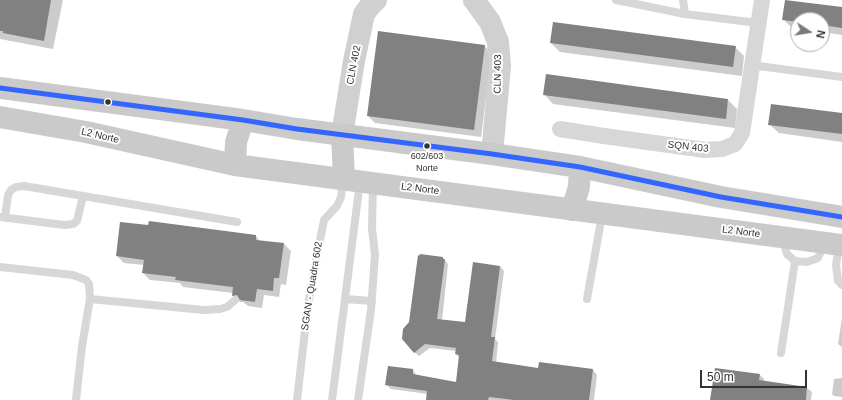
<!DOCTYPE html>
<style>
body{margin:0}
#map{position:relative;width:842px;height:400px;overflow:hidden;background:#fff;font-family:Arial,sans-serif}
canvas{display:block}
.north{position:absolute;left:790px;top:12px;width:40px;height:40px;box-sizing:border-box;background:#fff;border:1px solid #adadad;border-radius:50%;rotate:102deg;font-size:11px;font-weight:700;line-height:16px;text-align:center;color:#333}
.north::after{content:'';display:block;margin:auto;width:14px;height:18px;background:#7a7a7a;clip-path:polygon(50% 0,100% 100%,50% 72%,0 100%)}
.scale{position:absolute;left:700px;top:370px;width:107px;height:18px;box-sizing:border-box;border:2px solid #333;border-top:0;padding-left:5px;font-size:12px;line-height:14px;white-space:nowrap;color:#333;-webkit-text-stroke:3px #fff;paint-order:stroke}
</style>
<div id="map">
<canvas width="842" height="400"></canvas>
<div class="north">N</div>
<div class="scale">50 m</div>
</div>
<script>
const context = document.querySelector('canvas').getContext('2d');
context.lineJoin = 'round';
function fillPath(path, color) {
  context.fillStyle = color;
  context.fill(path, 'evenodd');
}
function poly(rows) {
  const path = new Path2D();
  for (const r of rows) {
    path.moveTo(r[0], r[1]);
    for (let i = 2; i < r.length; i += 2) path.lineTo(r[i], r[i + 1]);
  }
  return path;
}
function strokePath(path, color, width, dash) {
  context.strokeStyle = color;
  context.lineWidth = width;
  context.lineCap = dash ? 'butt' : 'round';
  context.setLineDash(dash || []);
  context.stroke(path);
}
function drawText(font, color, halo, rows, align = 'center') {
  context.font = font + ' Arial,sans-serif';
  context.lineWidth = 4;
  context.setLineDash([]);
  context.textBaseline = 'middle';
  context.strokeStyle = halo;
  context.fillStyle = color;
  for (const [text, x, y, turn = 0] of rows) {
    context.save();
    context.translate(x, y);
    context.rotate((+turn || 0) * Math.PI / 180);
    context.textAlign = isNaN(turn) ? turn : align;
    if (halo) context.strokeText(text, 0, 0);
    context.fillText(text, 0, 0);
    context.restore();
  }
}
const shadow = poly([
 [0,0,63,0,53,49,0,39],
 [842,8,842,35,822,32,822,20,798,20,798,29,793,29,783,19],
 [551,43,735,47,744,56,742,76,560,52],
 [484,46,492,53,481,137,375,123,368,116],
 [544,94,728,100,737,109,735,128,553,104],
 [842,114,842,142,779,133,769,124],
 [256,236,261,242,284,244,291,251,286,285,281,284,279,297,264,295,262,308,248,306,243,302,240,302,233,295,233,293,183,287,180,283,150,280,143,273,144,265,124,263,117,256],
 [443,258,448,264,442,321,466,324,500,266,504,271,495,339,498,342,496,363,539,369,593,370,597,375,594,400,427,400,428,394,391,389,386,385,413,370,417,376,457,383,460,358,456,354,456,351,430,348,419,356,414,352,410,323],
 [842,318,842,347,838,344],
 [760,375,764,379,764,382,807,388,812,392,811,400,711,400],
 [842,378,842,397,834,396,832,394,834,379]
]);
const building = poly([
 [0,0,51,0,44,41,3,33,3,31,0,31],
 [785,0,842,7,842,28,822,25,822,20,798,20,798,22,782,20],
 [553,22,736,46,733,67,550,43],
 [378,31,485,45,474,130,367,116],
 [546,74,728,99,726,119,543,95],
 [771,104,842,113,842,134,768,125],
 [149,221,256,235,256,240,284,243,279,278,274,278,273,291,257,289,255,302,240,300,237,295,232,296,233,287,175,280,176,277,142,273,144,260,116,256,120,222,148,225],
 [420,254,443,257,443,259,445,259,437,319,465,322,473,262,500,266,491,337,495,337,492,361,538,368,539,362,593,369,589,400,514,400,489,397,488,400,426,400,427,391,385,385,388,366,413,369,413,374,456,382,459,355,455,354,456,348,425,344,414,353,402,339,403,329,409,322,418,255,419,256],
 [715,368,760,374,759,380,807,387,806,400,710,400]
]);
const lane = poly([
 [616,0,685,14,758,23],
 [683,0,685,14],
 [751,65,842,77],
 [1,217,64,225,73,224,77,221,83,196],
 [5,218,8,195,11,190,16,187,24,186,237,222],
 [783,240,787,254,795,261,807,262,818,258,824,244],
 [839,246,836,265,838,281,842,285],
 [0,267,73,275,86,280,89,284,90,299,82,346,76,400],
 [90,299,204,310,220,309,227,307,235,300],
 [345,299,372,301],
 [587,299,602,215],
 [781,353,795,261],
 [297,400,308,305,317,255,324,220,337,206,341,197,343,181],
 [332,400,360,182],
 [358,400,371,310,375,254,372,229,373,184]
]);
const street = poly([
 [560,129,604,136,705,150,722,149,735,144,742,133,762,0]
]);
const secondary = poly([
 [474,0,490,22,498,42,500,66,492,154],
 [342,135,354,61,364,14,370,6,376,0]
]);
const primary = poly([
 [0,88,243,120,297,129,492,154,580,167,721,197,842,217],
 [0,117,86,132,235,165,842,245],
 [342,135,344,179],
 [235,165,236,142,243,120],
 [572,210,579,187,580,167]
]);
const bus1 = poly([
 [0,88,243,120,297,129,492,154,580,167,721,197,842,217]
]);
const markers = [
 [108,102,3.5,"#333"],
 [427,146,3.5,"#333"]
];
const busNames = [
 ["602/603",427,157],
 ["Norte",427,169]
];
const streetNames = [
 ["CLN 402",354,65,-79],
 ["CLN 403",498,74,-89],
 ["L2 Norte",100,136,13],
 ["SQN 403",688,147,6],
 ["L2 Norte",420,189,7],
 ["L2 Norte",741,232,7],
 ["SGAN - Quadra 602",312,286,-81]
];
fillPath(shadow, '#0003');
fillPath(building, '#818181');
strokePath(lane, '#d7d7d7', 8);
strokePath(street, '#d7d7d7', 16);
strokePath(secondary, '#d0d0d0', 22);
strokePath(primary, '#cacaca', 22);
strokePath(bus1, '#36f', 5);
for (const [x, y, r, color] of markers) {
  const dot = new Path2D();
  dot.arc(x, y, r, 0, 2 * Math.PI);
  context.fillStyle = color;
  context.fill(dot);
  strokePath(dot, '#fff', 1.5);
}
drawText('9px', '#333', '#fff', busNames);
drawText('10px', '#333', '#fff', streetNames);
</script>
